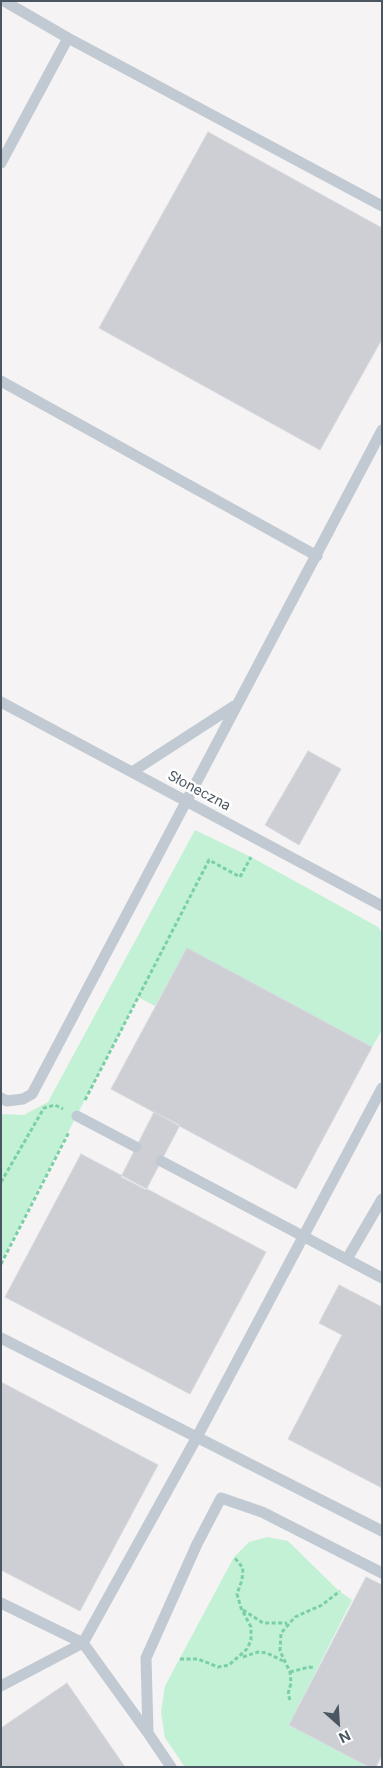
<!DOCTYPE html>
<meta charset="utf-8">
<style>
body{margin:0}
#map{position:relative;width:383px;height:1768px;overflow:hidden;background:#f5f3f3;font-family:Inter,sans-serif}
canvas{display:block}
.frame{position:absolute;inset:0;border:2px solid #4a5661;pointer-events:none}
.north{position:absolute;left:313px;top:1698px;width:50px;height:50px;-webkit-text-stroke:4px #fff;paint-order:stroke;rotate:154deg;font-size:14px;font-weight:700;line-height:20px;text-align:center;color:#4a5661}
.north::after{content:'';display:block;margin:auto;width:18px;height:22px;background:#4a5661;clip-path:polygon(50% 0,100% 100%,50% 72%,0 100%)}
</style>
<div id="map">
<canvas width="383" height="1768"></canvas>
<div class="frame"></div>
<div class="north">N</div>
</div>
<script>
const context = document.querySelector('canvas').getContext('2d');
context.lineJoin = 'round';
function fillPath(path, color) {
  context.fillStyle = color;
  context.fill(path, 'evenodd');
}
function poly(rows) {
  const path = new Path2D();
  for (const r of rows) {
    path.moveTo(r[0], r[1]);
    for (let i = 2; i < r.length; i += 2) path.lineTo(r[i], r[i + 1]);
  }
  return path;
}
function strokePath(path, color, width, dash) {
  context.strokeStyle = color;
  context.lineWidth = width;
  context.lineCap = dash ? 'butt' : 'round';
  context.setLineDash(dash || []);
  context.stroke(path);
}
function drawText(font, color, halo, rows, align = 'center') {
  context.font = font + ' Inter,sans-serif';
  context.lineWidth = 5;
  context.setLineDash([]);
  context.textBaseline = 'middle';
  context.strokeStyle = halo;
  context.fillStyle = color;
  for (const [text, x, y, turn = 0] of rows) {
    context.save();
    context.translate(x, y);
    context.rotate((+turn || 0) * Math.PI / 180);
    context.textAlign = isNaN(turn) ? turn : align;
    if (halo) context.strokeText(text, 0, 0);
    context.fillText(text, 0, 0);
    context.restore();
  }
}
const green = poly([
 [195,830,251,857,378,927,382,933,382,1030,372,1047,187,949,155,1006,138,997,1,1262,1,1114,24,1115,48,1102],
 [267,1537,288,1541,339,1591,352,1600,289,1725,369,1767,185,1767,165,1738,161,1712,165,1686,234,1557,249,1542]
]);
const building = poly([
 [208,132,382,228,382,339,320,450,99,328,208,132],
 [308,751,341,769,299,845,265,825,308,751],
 [187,948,372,1047,296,1189,111,1089,187,948],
 [154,1112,180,1125,146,1190,121,1177,154,1112],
 [81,1154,266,1252,190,1394,5,1297,81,1154],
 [339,1285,382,1307,382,1488,288,1439,342,1335,319,1323,339,1285],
 [1,1382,158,1465,80,1611,1,1570,1,1382],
 [366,1577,382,1585,382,1755,376,1767,369,1767,289,1725,366,1577],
 [67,1683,125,1767,1,1767,1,1728,67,1683]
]);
const path = poly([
 [85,1100,209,860,240,877,251,857],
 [1,1182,44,1108,55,1105,63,1109],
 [1,1264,69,1132],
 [243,1610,263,1623,287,1623],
 [243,1657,258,1652,267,1653,283,1661],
 [180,1659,198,1659,218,1667,229,1665,247,1649,251,1640,251,1627,241,1608,237,1594,242,1580,243,1568,234,1557],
 [290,1672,309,1667,315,1668],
 [290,1700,288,1694,291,1683,290,1672,280,1651,281,1633,295,1617,322,1605,340,1591]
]);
const lane = poly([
 [4,1,68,38,382,206],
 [1,163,68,38],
 [1,381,317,556],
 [1,702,382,906],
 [132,772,234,706],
 [1,1098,7,1101,23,1099,32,1094,382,430],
 [77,1116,136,1147],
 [161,1161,382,1278],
 [347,1259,382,1199],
 [1,1338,382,1531],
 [1,1603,83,1643,148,1733],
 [1,1686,83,1643,197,1437,382,1088],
 [171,1767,148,1733,146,1658,197,1544,221,1498,262,1512,382,1573]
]);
const streetNames = [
 ["Słoneczna",199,791,28]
];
fillPath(green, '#c3f1d5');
fillPath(building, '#cdcfd5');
strokePath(building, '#d7d9de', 1);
strokePath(path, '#7ad0a6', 3, [4, 2.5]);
strokePath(lane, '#c1cad2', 11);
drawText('14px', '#4a5661', '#fff', streetNames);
</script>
